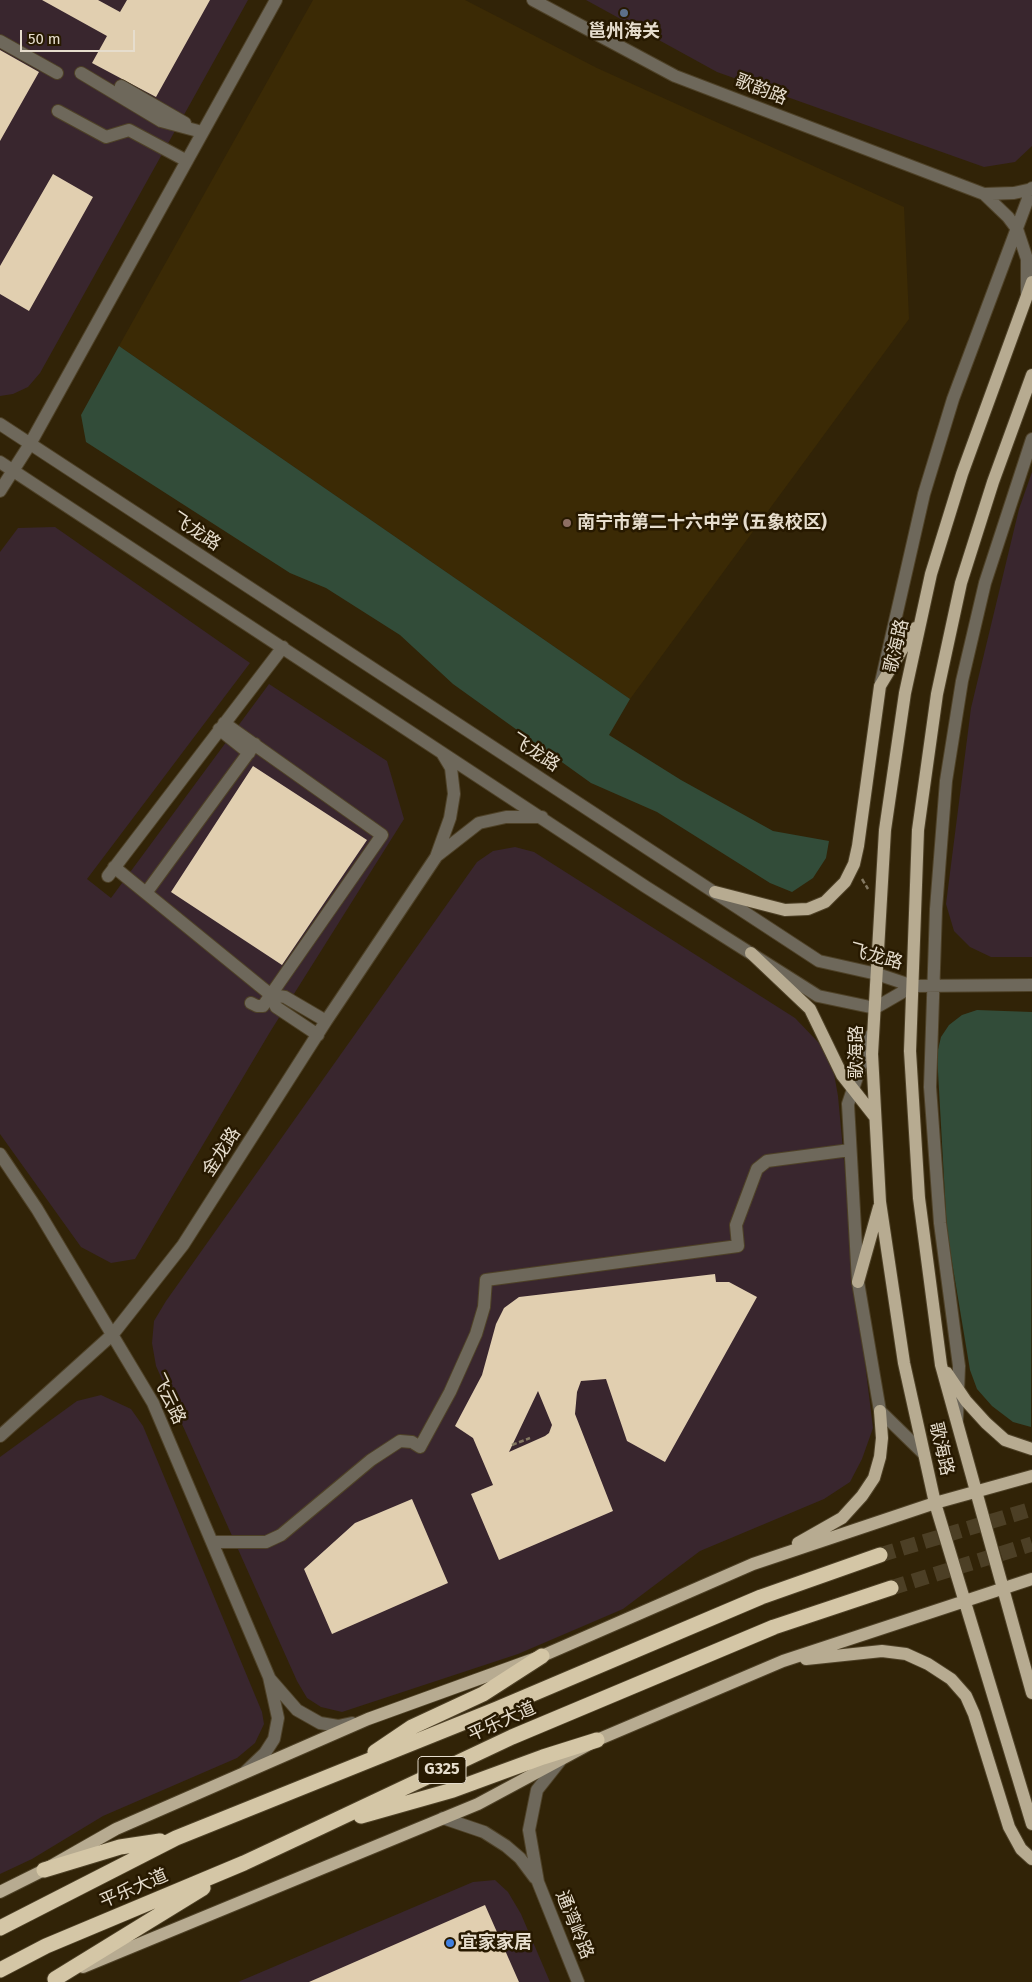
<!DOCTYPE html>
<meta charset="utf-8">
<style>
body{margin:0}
#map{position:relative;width:1032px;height:1982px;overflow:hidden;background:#312307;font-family:"Fira Sans",sans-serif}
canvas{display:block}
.scale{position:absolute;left:20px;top:30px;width:115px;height:22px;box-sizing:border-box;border:2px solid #e6ddcd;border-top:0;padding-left:6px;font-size:15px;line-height:18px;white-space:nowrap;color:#e6ddcd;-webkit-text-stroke:4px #271900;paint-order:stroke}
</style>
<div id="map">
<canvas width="1032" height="1982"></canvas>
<div class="scale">50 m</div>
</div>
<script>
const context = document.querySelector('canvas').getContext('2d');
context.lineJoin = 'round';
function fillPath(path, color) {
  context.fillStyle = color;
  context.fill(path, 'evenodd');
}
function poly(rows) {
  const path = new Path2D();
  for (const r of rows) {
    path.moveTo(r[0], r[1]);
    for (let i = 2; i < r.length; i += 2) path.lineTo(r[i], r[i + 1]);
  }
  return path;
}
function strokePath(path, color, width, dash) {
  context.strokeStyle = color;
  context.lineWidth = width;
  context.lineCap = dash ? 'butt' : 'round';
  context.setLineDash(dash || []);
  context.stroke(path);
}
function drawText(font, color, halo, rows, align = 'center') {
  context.font = font + ' "Fira Sans","Noto Sans SC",sans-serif';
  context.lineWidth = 5;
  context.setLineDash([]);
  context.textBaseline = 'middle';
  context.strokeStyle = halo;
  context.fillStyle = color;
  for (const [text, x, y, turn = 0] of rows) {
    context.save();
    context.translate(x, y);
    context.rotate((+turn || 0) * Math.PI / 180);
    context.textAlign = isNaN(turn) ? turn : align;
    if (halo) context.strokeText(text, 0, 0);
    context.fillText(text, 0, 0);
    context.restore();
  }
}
const commercial = poly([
 [0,0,248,0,40,373,28,387,13,394,0,396],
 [586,0,1032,0,1032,146,1015,162,984,167,717,72],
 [1032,472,1032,957,991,957,970,947,954,931,946,904,971,708,1019,509],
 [55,527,250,663,87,879,111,898,269,684,387,761,404,819,270,1032,135,1259,111,1263,81,1247,0,1134,0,552,18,528],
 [515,847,534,852,795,1018,819,1043,833,1068,838,1096,856,1290,873,1428,862,1459,850,1482,824,1499,700,1551,623,1609,518,1654,342,1712,321,1707,307,1698,297,1681,156,1366,152,1343,154,1321,166,1301,477,862,493,851],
 [101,1395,131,1409,143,1426,262,1712,264,1724,255,1743,237,1758,103,1816,32,1859,0,1874,0,1457,77,1401],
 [495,1880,508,1892,521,1914,550,1982,238,1982,473,1882]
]);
const built = poly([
 [313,0,465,0,597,68,904,207,909,319,630,699,119,346]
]);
const green = poly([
 [119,346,630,699,609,735,681,780,773,831,829,841,826,858,813,878,792,892,770,883,657,812,591,783,453,684,400,635,326,588,290,573,86,442,81,415],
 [977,1010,1032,1012,1031,1427,1013,1422,992,1406,977,1389,970,1370,947,1232,937,1054,941,1037,949,1025,962,1015]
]);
const building = poly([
 [42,0,98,0,120,12,127,0,210,0,156,97,92,63,107,36],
 [0,50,39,72,0,141],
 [53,174,93,197,29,311,0,294,0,266],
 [253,766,367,840,282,965,171,892],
 [715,1274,716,1282,729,1282,757,1297,665,1462,627,1441,606,1379,581,1381,577,1392,575,1414,613,1511,499,1560,471,1494,493,1485,473,1438,455,1426,482,1375,496,1324,504,1308,519,1297],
 [538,1391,552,1425,549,1433,545,1436,509,1452],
 [412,1499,448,1583,332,1634,304,1569,355,1523],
 [485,1905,519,1982,309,1982]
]);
const highwayTunnel = poly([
 [880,1555,1032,1509],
 [891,1588,1032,1544]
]);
const path = poly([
 [862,879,868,889],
 [512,1445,530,1438]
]);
const minor = poly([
 [533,0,675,76,984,194,1014,193,1032,189],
 [0,41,57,73],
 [81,73,161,121,202,132],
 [121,86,185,123],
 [58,111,106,137,129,130,187,161],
 [984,194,1008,217,1017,229,1027,259,1027,294],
 [0,424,819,961,877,974,913,986,1032,985],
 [0,462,646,887,818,996,875,1008,913,986],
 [0,491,30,444,276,0],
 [881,682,924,494,953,399,1032,188],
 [224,723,382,835,263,1006,257,1006,251,1003],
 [219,729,249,753],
 [438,855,479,823,506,817,542,817],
 [114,867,271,995,276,1007,318,1035],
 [108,876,283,647],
 [146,893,255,744],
 [271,995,285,997,326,1021],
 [871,1035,848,1104,858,1282,880,1411,923,1453],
 [0,1154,37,1209,153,1403,269,1677,278,1718,274,1739,265,1753,245,1772],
 [957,1419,959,1366,940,1223,930,1087,936,909,946,781,962,681,985,583,1032,439],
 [0,1436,113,1334,183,1245,326,1021,436,857,450,818,454,794,451,768,442,753],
 [212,1542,266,1542,281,1535,371,1460,400,1441,412,1442,420,1447,450,1392,476,1334,484,1307,486,1280,738,1246,736,1225,757,1169,767,1161,850,1150],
 [270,1679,297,1710,320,1723,338,1726,352,1723],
 [560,1761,537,1790,529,1830,538,1882,578,1982],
 [443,1818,484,1832,506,1846,520,1858,535,1878]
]);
const major = poly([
 [1032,282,962,474,931,574,905,693,885,830,872,1054,880,1202,904,1363,935,1503,1032,1824],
 [1032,375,993,482,961,583,937,694,918,830,910,1051,919,1198,941,1365,1032,1693],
 [715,892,785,910,808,909,825,902,845,882,854,864,858,846,880,686,915,628],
 [751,953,810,1009,842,1075,875,1117],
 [858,1282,879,1207],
 [947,1373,966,1401,986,1423,1005,1440,1032,1449],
 [798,1543,842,1518,862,1496,874,1478,880,1457,882,1438,880,1411],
 [806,1659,882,1651,906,1654,928,1664,951,1679,966,1696,974,1714,1009,1827,1021,1849,1032,1859],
 [0,1892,44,1870,116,1829,368,1719,542,1656,753,1564,935,1503,1032,1476],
 [83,1967,478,1804,597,1740,783,1661,1032,1579]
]);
const highway = poly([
 [375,1752,412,1727,483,1694,542,1656],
 [361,1816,453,1790,543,1757,597,1740],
 [44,1870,120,1847,160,1841],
 [0,1928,176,1838,497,1709,761,1597,880,1555],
 [0,1970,46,1946,244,1863,321,1827,512,1737,774,1627,891,1588],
 [55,1979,203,1888]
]);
const markers = [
 [624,13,5,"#5c6f8a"],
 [567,523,5,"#8d6e63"],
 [450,1943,5,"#3f7fe0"]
];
const shields = [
 [442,1770,48]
];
const shieldNames = [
 ["G325",442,1770]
];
const poiNames = [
 ["邕州海关",624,32,"center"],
 ["南宁市第二十六中学 (五象校区)",577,523],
 ["宜家家居",460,1943]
];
const streetNames = [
 ["歌韵路",761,90,21],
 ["飞龙路",196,532,33],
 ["歌海路",897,646,-77],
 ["飞龙路",535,753,33],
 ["飞龙路",876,957,15],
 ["歌海路",857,1052,-90],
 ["金龙路",222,1152,-57],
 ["飞云路",168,1399,64],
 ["歌海路",941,1449,77],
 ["平乐大道",502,1722,-24],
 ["平乐大道",134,1889,-23],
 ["通湾岭路",574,1925,68]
];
fillPath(commercial, '#39262e');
fillPath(built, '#3b2a05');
fillPath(green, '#324c39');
fillPath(building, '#e1cfb0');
strokePath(highwayTunnel, '#4c3f25', 15, [15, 8]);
strokePath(minor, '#4e4127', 14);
strokePath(major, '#4e4127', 14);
strokePath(highway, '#4e4127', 17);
strokePath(path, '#847962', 2.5, [5, 2.5]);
strokePath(minor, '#6e685b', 12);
strokePath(major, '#b7ab91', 12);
strokePath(highway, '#d4c6a6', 15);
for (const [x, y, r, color] of markers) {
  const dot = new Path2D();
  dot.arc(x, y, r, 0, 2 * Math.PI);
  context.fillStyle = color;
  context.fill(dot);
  strokePath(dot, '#271900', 2);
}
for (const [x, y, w] of shields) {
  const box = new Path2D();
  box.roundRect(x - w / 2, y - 13.5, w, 27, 4);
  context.fillStyle = '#271900';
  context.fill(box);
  strokePath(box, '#e6ddcd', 1);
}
drawText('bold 16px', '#e6ddcd', null, shieldNames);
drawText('bold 18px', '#e6ddcd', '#271900', poiNames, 'left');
drawText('18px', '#e6ddcd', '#271900', streetNames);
</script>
